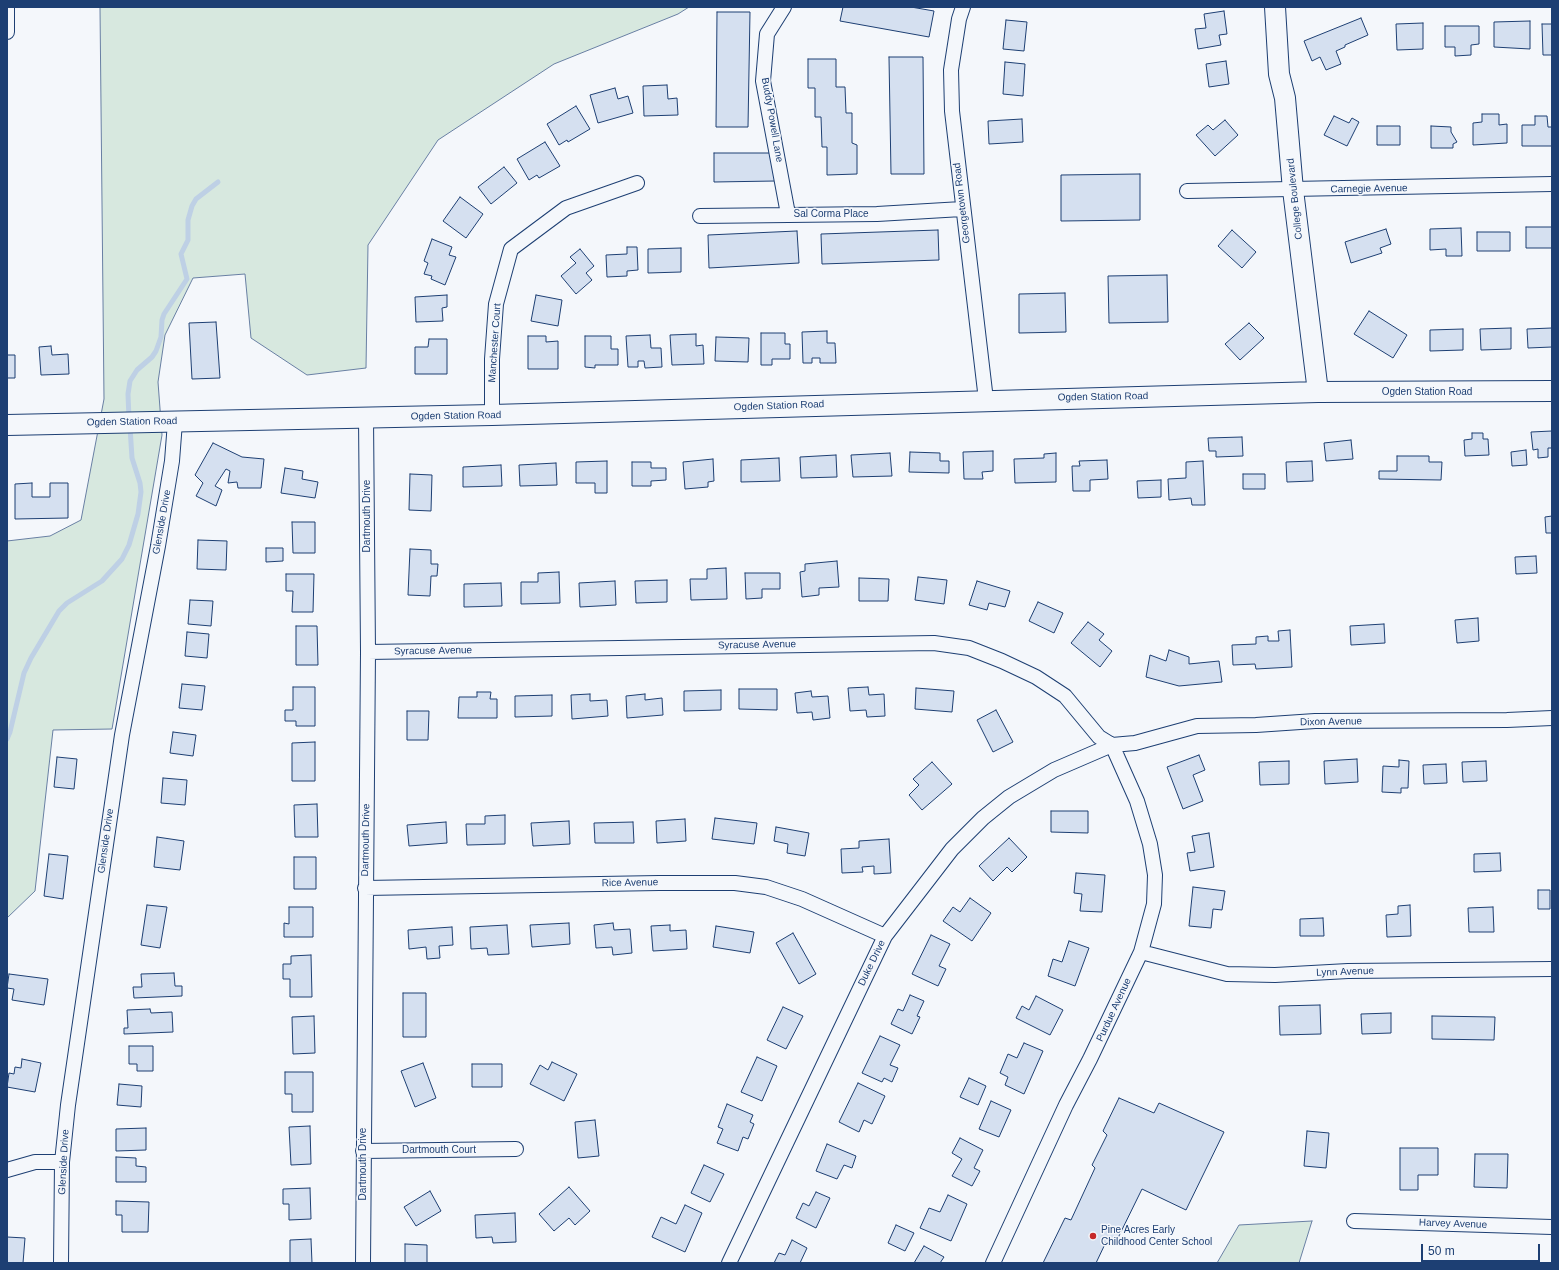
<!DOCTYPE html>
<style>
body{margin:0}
#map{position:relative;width:1559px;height:1270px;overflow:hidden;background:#f4f7fb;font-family:Helvetica,sans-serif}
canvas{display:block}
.frame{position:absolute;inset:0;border:8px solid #1d3f73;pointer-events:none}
.scale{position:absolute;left:1421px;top:1244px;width:119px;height:18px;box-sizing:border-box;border:2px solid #1d3f73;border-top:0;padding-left:5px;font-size:12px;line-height:14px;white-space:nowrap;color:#1d3f73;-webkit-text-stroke:3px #f4f7fb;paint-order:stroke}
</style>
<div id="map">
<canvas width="1559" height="1270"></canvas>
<div class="frame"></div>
<div class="scale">50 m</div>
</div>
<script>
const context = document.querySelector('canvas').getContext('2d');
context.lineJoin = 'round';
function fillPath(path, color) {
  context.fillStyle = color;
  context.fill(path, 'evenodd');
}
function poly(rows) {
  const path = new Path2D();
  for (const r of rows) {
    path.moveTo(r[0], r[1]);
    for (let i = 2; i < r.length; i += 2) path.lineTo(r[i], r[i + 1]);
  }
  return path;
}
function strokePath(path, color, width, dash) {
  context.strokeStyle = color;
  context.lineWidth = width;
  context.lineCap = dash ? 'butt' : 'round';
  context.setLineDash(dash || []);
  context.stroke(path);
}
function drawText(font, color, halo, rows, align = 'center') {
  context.font = font + ' Helvetica,sans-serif';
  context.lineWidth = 3;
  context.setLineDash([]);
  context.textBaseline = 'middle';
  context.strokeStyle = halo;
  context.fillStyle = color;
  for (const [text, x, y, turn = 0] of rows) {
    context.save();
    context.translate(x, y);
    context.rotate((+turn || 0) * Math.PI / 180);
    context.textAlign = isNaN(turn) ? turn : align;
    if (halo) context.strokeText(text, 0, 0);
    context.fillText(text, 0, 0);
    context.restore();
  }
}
const green = poly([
 [100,7,689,7,678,14,554,64,438,140,368,245,366,368,307,375,251,338,245,274,193,278,165,335,158,382,162,435,112,729,53,730,35,891,7,918,7,541,50,536,81,520,104,399,100,7],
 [1312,1221,1299,1263,1217,1263,1239,1225,1312,1221]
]);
const stream = poly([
 [129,419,128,394,130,381,137,370,152,357,156,351,161,337,162,320,164,314,187,279,181,254,188,240,188,220,192,206,196,199,218,182],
 [7,739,10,732,24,673,31,658,59,611,67,603,102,581,122,559,129,545,138,514,141,492,140,483,132,458,130,427]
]);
const building = poly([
 [843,7,911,7,934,11,929,37,840,21,843,7],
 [1224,11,1227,34,1219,35,1221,45,1198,49,1195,29,1206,28,1204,14,1224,11],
 [717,12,750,12,748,127,716,127,717,12],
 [1361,18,1368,35,1345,45,1345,47,1336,51,1341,64,1326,70,1320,57,1312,61,1304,41,1361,18],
 [1006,20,1027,22,1024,51,1003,49,1006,20],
 [1530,21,1530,49,1494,47,1494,22,1530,21],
 [1423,23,1423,49,1397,50,1396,24,1423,23],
 [1542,24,1552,24,1552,55,1543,55,1542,24],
 [1445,26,1479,26,1479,44,1471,45,1471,55,1455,56,1455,47,1445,47,1445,26],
 [889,57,923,57,924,174,891,174,889,57],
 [808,59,836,59,836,87,845,87,846,113,852,113,852,143,857,145,857,174,827,175,827,147,822,147,821,117,815,117,815,88,808,88,808,59],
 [1226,61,1229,84,1209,87,1206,64,1226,61],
 [1005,62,1025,64,1023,96,1003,94,1005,62],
 [667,85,668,99,677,98,678,115,644,116,643,86,667,85],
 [615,88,618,99,628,96,633,113,598,123,590,95,615,88],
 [576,106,590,129,568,142,567,140,559,145,547,124,576,106],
 [1482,114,1499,114,1499,125,1507,124,1507,143,1473,145,1473,123,1482,122,1482,114],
 [1334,116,1349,123,1352,118,1359,122,1347,146,1324,135,1334,116],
 [1535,116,1547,116,1548,127,1552,127,1552,146,1522,146,1522,125,1535,125,1535,116],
 [1022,119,1023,142,989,144,988,121,1022,119],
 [1225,120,1238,135,1215,156,1196,135,1208,125,1213,130,1225,120],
 [1377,126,1400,126,1400,145,1377,145,1377,126],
 [1431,126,1451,127,1451,132,1457,142,1453,144,1453,148,1431,148,1431,126],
 [545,142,560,166,539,178,537,175,529,180,517,159,545,142],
 [714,153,775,153,775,181,714,182,714,153],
 [504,167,517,183,491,204,478,187,504,167],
 [1140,174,1140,220,1061,221,1061,175,1140,174],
 [460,197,483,214,466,238,443,221,460,197],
 [1526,227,1552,227,1552,248,1526,248,1526,227],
 [1461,228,1462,256,1446,256,1446,249,1430,250,1430,229,1461,228],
 [1386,229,1391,244,1380,248,1382,253,1351,263,1345,242,1386,229],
 [938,230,939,260,822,264,821,234,938,230],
 [1232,230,1256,252,1242,268,1218,246,1232,230],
 [797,231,799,263,709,268,708,235,797,231],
 [1477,232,1510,232,1510,251,1477,251,1477,232],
 [432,239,452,247,449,255,456,257,445,285,431,279,432,276,424,274,428,263,424,261,432,239],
 [627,247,637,247,638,270,627,271,627,276,607,277,606,255,627,254,627,247],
 [681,248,681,272,648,273,648,249,681,248],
 [580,249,594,266,586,273,592,280,576,294,561,276,576,263,570,257,580,249],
 [1167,275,1168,322,1109,323,1108,276,1167,275],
 [1065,293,1066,332,1019,333,1019,294,1065,293],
 [447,295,447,307,442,308,443,321,416,322,415,297,447,295],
 [536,295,562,300,558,326,531,321,536,295],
 [1369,311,1407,335,1393,358,1354,334,1369,311],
 [216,322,220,378,192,379,189,323,216,322],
 [1249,323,1264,338,1240,360,1225,344,1249,323],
 [1511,328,1511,349,1481,350,1480,329,1511,328],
 [1552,328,1552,347,1528,348,1527,329,1552,328],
 [1463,329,1463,350,1430,351,1430,330,1463,329],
 [827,331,827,343,835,343,836,363,820,363,820,358,812,358,812,363,803,363,802,332,827,331],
 [761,333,785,333,785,344,790,344,790,359,772,359,772,365,761,365,761,333],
 [696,334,696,346,703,345,704,364,672,365,670,335,696,334],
 [650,335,651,348,661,348,662,367,645,368,644,361,638,361,638,367,628,367,626,336,650,335],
 [528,336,546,336,546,342,558,341,558,369,528,369,528,336],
 [585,336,611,336,611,349,618,349,618,365,595,365,595,368,585,367,585,336],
 [716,337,749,338,748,362,715,361,716,337],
 [429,339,447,339,447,374,415,374,415,347,428,347,429,339],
 [51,346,52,355,68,354,69,374,41,375,39,347,51,346],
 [7,355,15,355,15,378,7,378,7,355],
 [1552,431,1552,448,1548,448,1548,457,1538,458,1538,449,1533,450,1531,432,1552,431],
 [1472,433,1483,433,1483,439,1488,439,1489,455,1465,456,1464,440,1472,439,1472,433],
 [1242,437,1243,456,1216,457,1216,451,1209,451,1208,438,1242,437],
 [1351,440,1353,459,1326,461,1324,443,1351,440],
 [213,443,242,457,264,459,261,488,238,488,237,482,228,483,230,471,226,469,215,486,222,490,216,506,196,496,203,483,195,475,213,443],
 [1526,450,1527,465,1512,466,1511,452,1526,450],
 [993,451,993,471,982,472,983,479,964,479,963,452,993,451],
 [910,452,940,453,940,461,949,461,949,473,909,472,910,452],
 [890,453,892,476,853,477,851,455,890,453],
 [1056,453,1056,482,1015,483,1014,459,1044,458,1044,454,1056,453],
 [836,455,837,477,801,478,800,457,836,455],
 [1397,456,1429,456,1429,462,1442,462,1441,480,1379,479,1379,471,1397,471,1397,456],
 [779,458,780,481,741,482,741,460,779,458],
 [713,459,714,481,708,482,708,487,685,489,683,462,713,459],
 [1107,460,1108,479,1090,480,1090,491,1073,491,1072,466,1080,466,1079,461,1107,460],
 [607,461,607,493,595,493,595,483,576,483,576,462,607,461],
 [1203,461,1205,505,1192,505,1191,498,1169,500,1168,479,1186,478,1186,462,1203,461],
 [1312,461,1313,481,1287,482,1286,462,1312,461],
 [632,462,651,462,651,468,666,468,666,480,651,481,651,486,632,486,632,462],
 [556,463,557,485,520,486,519,465,556,463],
 [501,465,502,486,463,487,463,467,501,465],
 [285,468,303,471,302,479,318,482,315,498,281,493,285,468],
 [410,474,432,475,431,511,409,510,410,474],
 [1243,474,1265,474,1265,489,1243,489,1243,474],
 [1161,480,1161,497,1138,498,1137,481,1161,480],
 [32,483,32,497,50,497,50,483,68,483,68,518,15,519,15,484,32,483],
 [1552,516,1552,533,1546,533,1545,517,1552,516],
 [292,522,315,522,315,553,293,553,292,522],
 [198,540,227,541,226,570,197,569,198,540],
 [266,548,283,548,283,561,266,562,266,548],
 [410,549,431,550,431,564,438,564,437,576,431,576,430,596,408,595,410,549],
 [1536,556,1537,573,1516,574,1515,557,1536,556],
 [837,561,839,587,819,588,819,595,802,597,800,572,805,571,805,564,837,561],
 [726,568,727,599,691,600,690,579,707,579,707,569,726,568],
 [559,572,560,603,521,604,521,582,538,582,538,573,559,572],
 [745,573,780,573,780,589,762,589,762,598,746,599,745,573],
 [286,574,314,574,313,612,292,612,293,591,286,591,286,574],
 [918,577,947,580,944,604,915,600,918,577],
 [859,578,889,579,888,601,859,601,859,578],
 [667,580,667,602,636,603,635,581,667,580],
 [615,581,616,605,580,607,579,583,615,581],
 [977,581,1010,591,1005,607,989,603,987,610,969,605,977,581],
 [501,583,502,606,464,607,464,584,501,583],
 [190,600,213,601,211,626,188,624,190,600],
 [1038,602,1063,613,1054,633,1029,621,1038,602],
 [1478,618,1479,641,1457,643,1455,620,1478,618],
 [1088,622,1104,634,1099,640,1112,651,1100,667,1071,643,1088,622],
 [1384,624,1385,643,1351,645,1350,626,1384,624],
 [296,626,317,626,318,665,296,665,296,626],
 [1290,630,1292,667,1256,669,1255,664,1233,665,1232,645,1256,644,1256,637,1268,636,1268,641,1279,641,1278,631,1290,630],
 [187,632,209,634,207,658,185,656,187,632],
 [1169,650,1189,657,1189,664,1219,661,1222,682,1179,686,1146,677,1150,655,1166,661,1169,650],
 [182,684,205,686,202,710,179,708,182,684],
 [293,687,315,687,315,726,296,726,296,721,285,721,285,710,293,710,293,687],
 [868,687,869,695,884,694,885,716,867,717,866,710,850,711,848,688,868,687],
 [916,688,954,691,952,712,915,709,916,688],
 [739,689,777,689,777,710,739,709,739,689],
 [721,690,721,710,684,711,684,691,721,690],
 [811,691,812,697,828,696,830,718,813,720,812,712,797,713,795,693,811,691],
 [477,692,491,692,490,699,497,699,497,718,458,718,459,697,477,697,477,692],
 [590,694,590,701,607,700,608,716,572,719,571,695,590,694],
 [645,694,645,700,662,698,663,715,627,718,626,696,645,694],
 [552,695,552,716,515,717,515,696,552,695],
 [996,710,1013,742,993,752,977,720,996,710],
 [407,711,429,711,428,740,407,740,407,711],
 [173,732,196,735,193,756,170,753,173,732],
 [315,742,315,781,292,781,292,743,315,742],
 [1199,755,1205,770,1193,775,1203,801,1183,809,1167,767,1199,755],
 [57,757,77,759,74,789,54,787,57,757],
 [1357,759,1358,782,1325,784,1324,761,1357,759],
 [1399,760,1409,761,1408,788,1401,788,1401,793,1382,792,1383,766,1399,767,1399,760],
 [1289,761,1289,784,1260,785,1259,762,1289,761],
 [1486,761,1487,781,1463,782,1462,762,1486,761],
 [932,762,952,784,922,810,909,795,919,785,913,779,932,762],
 [1446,764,1447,783,1424,784,1423,765,1446,764],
 [163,778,187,780,185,805,161,803,163,778],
 [317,804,318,837,295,837,294,805,317,804],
 [1051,811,1088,811,1088,833,1051,832,1051,811],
 [505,815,505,844,467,845,466,824,485,824,485,816,505,815],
 [715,818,757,823,754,844,712,839,715,818],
 [685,819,686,841,657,843,656,821,685,819],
 [569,821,570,844,533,846,531,823,569,821],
 [446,822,447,843,409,846,407,825,446,822],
 [633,822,634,843,595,843,594,823,633,822],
 [776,827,809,833,805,856,787,853,788,844,774,841,776,827],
 [1209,833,1214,867,1190,871,1187,853,1195,852,1192,836,1209,833],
 [157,837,184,841,180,870,154,867,157,837],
 [1009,838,1027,857,1012,872,1007,867,993,881,979,866,1009,838],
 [889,839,891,873,874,874,874,866,862,867,863,872,842,873,841,849,859,848,859,841,889,839],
 [1500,853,1501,871,1474,872,1474,854,1500,853],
 [49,854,68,856,63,899,44,896,49,854],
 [294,857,316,857,316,889,294,889,294,857],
 [1076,873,1105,875,1102,912,1080,911,1082,894,1074,893,1076,873],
 [1193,887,1225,891,1222,910,1213,909,1211,928,1189,926,1193,887],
 [1538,890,1550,890,1550,909,1538,909,1538,890],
 [970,898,991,913,972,941,943,921,953,907,960,912,970,898],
 [147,905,167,907,160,948,141,945,147,905],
 [1410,905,1411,936,1387,937,1386,915,1398,914,1398,906,1410,905],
 [289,907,313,907,313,937,284,937,284,923,289,924,289,907],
 [1493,907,1494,932,1469,932,1468,908,1493,907],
 [1323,918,1324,936,1300,936,1300,919,1323,918],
 [569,923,570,944,532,947,530,925,569,923],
 [613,923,614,930,630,929,632,953,613,955,612,947,596,948,594,925,613,923],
 [507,925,509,954,488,955,487,948,471,949,470,927,507,925],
 [670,925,670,931,686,930,687,949,653,951,651,926,670,925],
 [716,926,754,932,750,953,713,947,716,926],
 [452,927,453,945,439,946,440,958,427,959,426,947,409,949,408,930,452,927],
 [793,933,816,974,799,984,776,943,793,933],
 [931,935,950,944,939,966,946,969,938,986,912,974,931,935],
 [1069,941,1089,948,1075,986,1048,976,1053,959,1062,962,1069,941],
 [311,955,312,997,290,997,290,979,283,979,283,964,291,964,291,956,311,955],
 [174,973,175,986,182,986,182,996,134,998,133,987,142,987,141,974,174,973],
 [9,974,48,979,44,1005,12,1000,14,989,7,988,9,974],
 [403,993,426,993,426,1037,403,1037,403,993],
 [910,995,924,1001,917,1016,920,1017,912,1034,891,1024,898,1009,903,1011,910,995],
 [1036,996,1063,1010,1050,1035,1016,1018,1022,1006,1029,1010,1036,996],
 [1320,1005,1321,1034,1280,1035,1279,1006,1320,1005],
 [783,1007,803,1016,786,1049,767,1040,783,1007],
 [150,1009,151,1013,172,1012,173,1032,124,1034,124,1028,128,1028,127,1010,150,1009],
 [1391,1013,1391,1033,1362,1034,1361,1014,1391,1013],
 [314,1016,315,1053,293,1054,292,1017,314,1016],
 [1432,1016,1495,1017,1494,1040,1432,1039,1432,1016],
 [880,1036,900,1045,890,1065,898,1068,892,1082,884,1078,882,1082,862,1073,880,1036],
 [1024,1043,1043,1051,1024,1094,1005,1085,1008,1077,1000,1073,1008,1054,1017,1058,1024,1043],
 [129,1046,153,1046,153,1071,137,1071,137,1064,129,1064,129,1046],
 [757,1057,777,1066,762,1101,741,1092,757,1057],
 [22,1059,41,1063,35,1092,7,1087,9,1073,14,1074,15,1067,21,1068,22,1059],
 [552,1062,577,1074,564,1101,530,1084,540,1065,548,1070,552,1062],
 [423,1063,436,1098,415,1107,401,1071,423,1063],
 [472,1064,502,1064,502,1087,472,1087,472,1064],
 [285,1072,313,1072,313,1112,292,1112,292,1094,285,1094,285,1072],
 [969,1078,986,1086,978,1105,960,1097,969,1078],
 [858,1083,885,1096,872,1124,864,1120,859,1132,839,1122,858,1083],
 [119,1084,142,1086,141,1107,117,1105,119,1084],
 [1119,1098,1154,1113,1159,1103,1224,1132,1186,1210,1142,1189,1115,1244,1106,1242,1096,1263,1043,1263,1065,1218,1071,1220,1095,1168,1092,1165,1107,1135,1103,1131,1119,1098],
 [991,1101,1011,1110,999,1137,979,1129,991,1101],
 [727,1104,753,1115,750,1122,754,1124,748,1139,743,1137,738,1151,717,1143,723,1129,718,1127,727,1104],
 [595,1120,599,1156,578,1158,575,1122,595,1120],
 [310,1126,311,1164,291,1165,289,1127,310,1126],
 [146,1128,146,1150,116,1151,116,1129,146,1128],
 [1307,1131,1329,1133,1326,1168,1304,1166,1307,1131],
 [960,1138,983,1150,974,1168,980,1171,972,1186,952,1176,962,1159,952,1153,960,1138],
 [827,1144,856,1156,852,1168,844,1165,837,1179,816,1171,827,1144],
 [1400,1148,1438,1148,1438,1175,1418,1175,1418,1190,1400,1190,1400,1148],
 [1475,1154,1508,1154,1507,1188,1474,1187,1475,1154],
 [116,1157,136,1158,136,1166,146,1167,146,1182,116,1182,116,1157],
 [704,1165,724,1174,710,1202,691,1193,704,1165],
 [569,1187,590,1211,575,1225,569,1218,554,1231,539,1214,569,1187],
 [310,1188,311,1219,289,1220,289,1204,283,1204,283,1189,310,1188],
 [430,1191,441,1211,416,1226,404,1207,430,1191],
 [816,1192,830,1198,816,1228,796,1218,803,1203,809,1206,816,1192],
 [948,1195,967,1204,951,1241,920,1228,929,1208,940,1212,948,1195],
 [116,1201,149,1202,148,1232,122,1232,122,1215,116,1215,116,1201],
 [685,1205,702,1213,685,1252,652,1237,661,1217,676,1224,685,1205],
 [515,1213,516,1242,493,1243,492,1237,476,1238,475,1215,515,1213],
 [896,1225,914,1233,905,1251,888,1243,896,1225],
 [7,1237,25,1238,23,1263,7,1263,7,1237],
 [311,1239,312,1263,290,1263,290,1240,311,1239],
 [792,1240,807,1248,800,1263,774,1263,779,1253,785,1255,792,1240],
 [405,1244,427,1245,427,1263,405,1263,405,1244],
 [924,1246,944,1257,940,1263,914,1263,924,1246],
 [1508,1261,1508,1263,1477,1263,1477,1262,1508,1261]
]);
const street = poly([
 [784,7,767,34,763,81,788,214],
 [963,7,959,19,951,70,952,111,986,400],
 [7,32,7,7],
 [1187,191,1552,184],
 [700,216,877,214,962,209],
 [492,415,492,359,496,304,511,249,566,208,637,183],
 [368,652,934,643,969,648,1002,661,1036,677,1065,696,1099,737,1112,745],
 [365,888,659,883,735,883,766,887,802,899,885,936],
 [1141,952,1227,974,1275,975,1348,971,1552,969],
 [363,1151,516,1149],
 [7,1170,35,1162,62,1162],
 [1354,1221,1552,1227],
 [61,1263,62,1162,68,1105,122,735,158,546,172,461,175,422],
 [363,1263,368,652,366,417],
 [729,1263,885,936,952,849,983,818,1009,797,1054,770,1112,745,1135,743,1197,726,1256,725,1315,721,1507,720,1552,718],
 [993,1263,1066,1105,1090,1059,1141,952,1154,904,1155,875,1150,844,1137,801,1112,745]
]);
const secondary = poly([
 [1275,7,1279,74,1285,98,1293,190,1318,392],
 [7,425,492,415,1318,392,1552,391]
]);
const markers = [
 [1093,1236,4,"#c62828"]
];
const streetNames = [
 ["Buddy Powell Lane",772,120,80],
 ["Carnegie Avenue",1369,189,-1],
 ["College Boulevard",1295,199,-96],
 ["Georgetown Road",962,203,-97],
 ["Sal Corma Place",831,214],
 ["Manchester Court",495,343,-86],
 ["Ogden Station Road",1427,392],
 ["Ogden Station Road",1103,397,-1],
 ["Ogden Station Road",779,406,-2],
 ["Ogden Station Road",456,416,-1],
 ["Ogden Station Road",132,422,-1],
 ["Dartmouth Drive",367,516,-90],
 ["Glenside Drive",162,522,-80],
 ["Syracuse Avenue",757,645,-1],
 ["Syracuse Avenue",433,651,-1],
 ["Dixon Avenue",1331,722,-1],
 ["Dartmouth Drive",366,840,-89],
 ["Glenside Drive",106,841,-82],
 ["Rice Avenue",630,883,-1],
 ["Duke Drive",872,963,-64],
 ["Lynn Avenue",1345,972,-2],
 ["Purdue Avenue",1114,1010,-65],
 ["Dartmouth Court",439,1150],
 ["Glenside Drive",64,1162,-87],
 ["Dartmouth Drive",363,1164,-90],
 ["Harvey Avenue",1453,1224,2]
];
const poiNames = [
 ["Pine Acres Early",1101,1230],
 ["Childhood Center School",1101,1242]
];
fillPath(green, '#d7e8df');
strokePath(green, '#687fa3', 1);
strokePath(stream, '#bed0e5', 5);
fillPath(building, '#d5e0f0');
strokePath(building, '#1d3f73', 1);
strokePath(street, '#1d3f73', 16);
strokePath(secondary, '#1d3f73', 22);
strokePath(street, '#f4f7fb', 14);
strokePath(secondary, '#f4f7fb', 20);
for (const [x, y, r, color] of markers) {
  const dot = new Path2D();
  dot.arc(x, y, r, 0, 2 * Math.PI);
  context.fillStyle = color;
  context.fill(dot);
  strokePath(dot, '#f4f7fb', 1.5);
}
drawText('10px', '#1d3f73', '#f4f7fb', streetNames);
drawText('10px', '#1d3f73', '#f4f7fb', poiNames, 'left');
</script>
